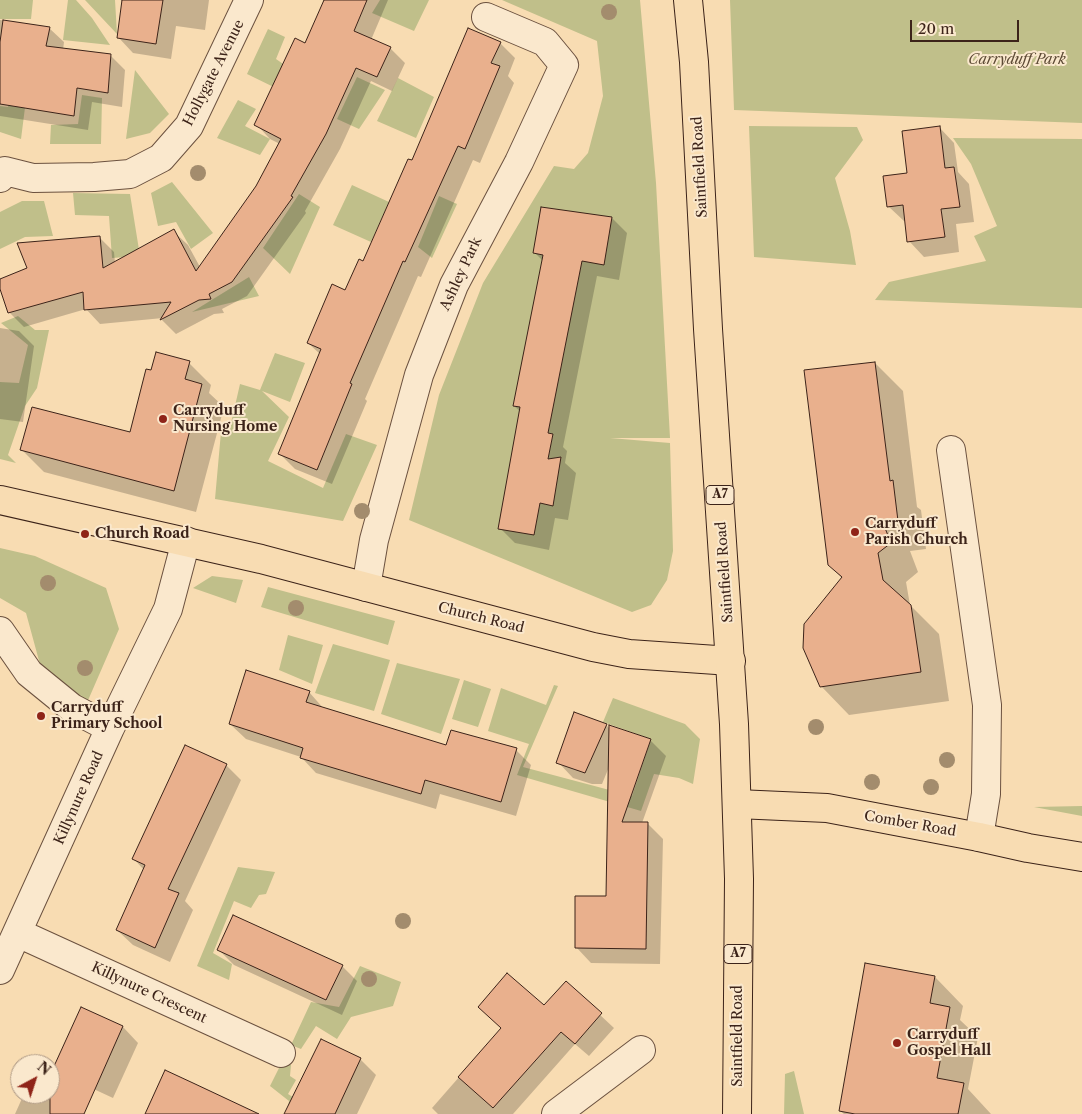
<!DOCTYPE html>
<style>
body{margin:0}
#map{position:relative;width:1082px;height:1114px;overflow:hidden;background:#f8dcb2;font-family:"Libre Caslon Text",serif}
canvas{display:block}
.north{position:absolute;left:10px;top:1054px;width:50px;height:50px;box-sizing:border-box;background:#fae8cd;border:1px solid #ae9985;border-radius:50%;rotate:40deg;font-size:14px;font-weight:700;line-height:20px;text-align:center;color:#3c2319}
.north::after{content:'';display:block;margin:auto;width:18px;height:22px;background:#8f2418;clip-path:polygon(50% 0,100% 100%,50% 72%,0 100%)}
.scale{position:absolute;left:910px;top:20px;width:109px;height:22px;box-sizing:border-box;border:2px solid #3c2319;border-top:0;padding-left:6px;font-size:15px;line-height:18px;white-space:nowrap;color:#3c2319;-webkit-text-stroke:4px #fae8cd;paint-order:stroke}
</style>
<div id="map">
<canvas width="1082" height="1114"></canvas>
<div class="north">N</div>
<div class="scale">20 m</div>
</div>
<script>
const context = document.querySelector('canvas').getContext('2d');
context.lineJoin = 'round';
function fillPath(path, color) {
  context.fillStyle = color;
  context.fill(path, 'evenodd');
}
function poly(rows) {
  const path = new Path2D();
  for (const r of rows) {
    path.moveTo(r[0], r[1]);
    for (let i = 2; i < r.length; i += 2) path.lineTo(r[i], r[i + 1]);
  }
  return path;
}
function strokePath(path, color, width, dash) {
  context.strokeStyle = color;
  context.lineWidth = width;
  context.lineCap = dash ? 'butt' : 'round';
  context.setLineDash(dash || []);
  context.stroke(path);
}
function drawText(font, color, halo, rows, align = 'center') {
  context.font = font + ' "Libre Caslon Text",serif';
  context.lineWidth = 4;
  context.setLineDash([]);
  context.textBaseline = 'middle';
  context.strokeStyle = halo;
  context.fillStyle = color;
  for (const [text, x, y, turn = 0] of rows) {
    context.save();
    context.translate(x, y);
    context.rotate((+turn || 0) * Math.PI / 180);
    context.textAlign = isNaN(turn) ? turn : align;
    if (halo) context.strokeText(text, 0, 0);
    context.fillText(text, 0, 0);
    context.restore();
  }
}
const green = poly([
 [0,0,33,0,31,19,0,19],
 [68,0,76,0,92,18,110,45,63,40],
 [85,0,115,0,117,34],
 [380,0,429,0,414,31,372,13],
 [502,0,640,0,656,183,670,438,610,438,670,443,673,551,667,580,651,605,632,612,409,520,439,395,483,283,554,166,574,169,588,153,603,96,597,41],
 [730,0,1082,0,1082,123,734,110],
 [268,29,285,37,276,59,299,75,290,95,247,74],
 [135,70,169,114,150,133,126,139],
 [357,77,385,90,359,129,337,119],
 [398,78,434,97,416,138,377,121],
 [11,86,27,92,21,139,0,132,0,106,8,107],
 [82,95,102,98,101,144,50,144,51,125,78,124],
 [238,100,256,109,245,126,270,139,260,155,217,138],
 [749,126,857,127,863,140,835,178,850,231,856,265,754,257],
 [953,138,1082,139,1082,308,875,300,889,282,986,261,974,236,997,226,971,164],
 [172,182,213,233,191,249,176,222,158,226,151,193],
 [352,185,389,202,371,242,333,225],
 [73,193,130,194,140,256,112,258,109,216,75,215],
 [299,194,320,207,290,274,263,248],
 [439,196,457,204,432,258,418,247],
 [22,201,44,201,53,236,25,237,0,249,0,212],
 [249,277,259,296,192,312],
 [18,316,35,330,49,330,37,388,25,406,8,455,16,463,0,459,0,382,19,383,28,345,1,323],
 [275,353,305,363,290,402,262,391,289,417,268,461,323,488,346,434,377,445,343,521,215,499,221,432,229,432,240,384,260,390],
 [0,548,35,556,106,588,119,629,86,705,44,679,26,613,0,598],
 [212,576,243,580,236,603,193,588],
 [268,587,395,621,388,645,261,607],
 [288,635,323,645,312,684,279,670],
 [333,644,390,660,374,711,315,693],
 [397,663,460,679,441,734,381,714],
 [464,680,491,689,478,727,452,719],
 [554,685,558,686,523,767,632,796,651,739,603,722,613,698,685,724,700,739,693,784,679,778,654,774,641,811,517,775,529,744,488,731,501,688,546,705],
 [1082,806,1082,816,1034,807],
 [238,867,275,872,266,894,259,895,251,908,234,901,213,953,232,964,229,980,197,966],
 [360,966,401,982,393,1006,351,1017,337,1039,316,1026,301,1049,291,1045,311,1002,339,1007],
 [283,1060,291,1065,290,1076,296,1080,288,1094,309,1107,287,1114,289,1101,270,1086],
 [794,1071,804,1114,784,1114,785,1074]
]);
const shadow = poly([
 [123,0,209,0,205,30,176,26,171,59,133,53,118,37],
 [326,0,388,0,371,40,390,48,405,63,392,91,371,81,340,149,305,211,306,213,247,296,222,309,224,313,214,314,176,334,162,320,163,318,100,324,86,309,24,327,9,312,0,280,100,238,114,252,115,263,173,231,188,245,200,267,258,186,280,144,270,139,256,124,306,44],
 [0,20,49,28,64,42,63,50,111,56,125,70,122,107,92,102,88,130,0,116],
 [500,43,515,58,508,76,514,83,480,163,473,160,421,277,418,276,365,399,367,401,332,484,295,469,279,453,320,354,308,343,346,291,363,262,412,162],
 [939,127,954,143,958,172,969,184,974,222,956,224,959,252,924,257,909,241,906,221,904,221,888,206],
 [612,218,627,233,619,280,597,276,563,447,567,451,565,463,576,473,568,520,555,518,549,550,515,543,500,528,521,412,514,406,543,261,535,253],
 [0,328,19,331,34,346,23,422,0,419],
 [189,363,211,385,209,393,224,407,196,512,44,472,22,450,130,434,152,372],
 [875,363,903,391,917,507,921,510,926,549,910,551,918,572,906,582,910,605,939,634,949,701,849,715,821,686,843,579,829,565],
 [309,692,324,709,447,746,516,750,531,765,516,816,440,794,436,809,316,773,301,757,246,739,230,724],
 [606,725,610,729,650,740,666,756,642,823,647,823,663,839,660,964,591,963,576,947,607,898,609,767,602,784,592,784,573,778,558,762],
 [226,765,241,780,185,901,193,910,170,962,133,945,117,930,144,870,133,858],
 [219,950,342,966,357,981,342,1015,234,965],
 [935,977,963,1006,960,1020,978,1037,968,1089,991,1114,844,1114,840,1111],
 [566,983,614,1028,589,1056,575,1044,513,1114,438,1114,432,1108,502,1028,544,1007],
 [82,1009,123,1027,138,1043,113,1098,72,1079],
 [321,1040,360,1059,376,1075,357,1114,327,1114],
 [50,1076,79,1114,15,1114,24,1094,50,1094]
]);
const building = poly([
 [122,0,163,0,156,44,117,38,122,0],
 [324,0,367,0,354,31,391,47,377,77,356,68,326,134,291,196,293,197,232,282,209,294,211,299,199,300,160,320,171,302,84,310,83,292,8,313,0,289,0,279,27,268,17,243,100,236,103,268,174,229,196,271,256,186,281,139,254,125,295,38,305,43,324,0],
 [3,20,50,27,46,46,111,54,108,93,77,88,74,116,0,104,0,42,3,20],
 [468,28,501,42,491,63,500,66,465,149,458,146,405,262,403,261,350,383,352,384,317,470,278,454,321,349,307,343,332,284,345,290,359,259,363,261,408,159,412,160,468,28],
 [940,126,945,168,954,167,960,207,941,209,945,237,907,242,903,205,887,207,883,176,907,173,902,131,940,126],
 [541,207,612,217,604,265,582,261,548,433,553,434,548,459,561,457,553,506,540,503,534,535,498,529,520,407,513,406,543,255,533,253,541,207],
 [156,352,190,361,185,379,202,384,174,491,20,450,32,407,130,432,146,369,151,370,156,352],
 [875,362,890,481,893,480,898,521,883,523,891,543,878,553,883,580,911,605,921,672,820,687,803,648,804,624,842,577,828,565,804,370,875,362],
 [246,670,310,691,306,702,446,745,451,730,517,748,501,802,425,780,421,794,300,758,303,748,229,724,246,670],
 [574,712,607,724,585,773,556,763,574,712],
 [609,725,651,739,622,822,648,822,646,949,575,948,575,896,606,896,609,725],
 [185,745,227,764,168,889,179,893,155,948,116,930,145,865,132,859,185,745],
 [233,915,343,965,326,1000,217,950,233,915],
 [865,963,935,976,930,1003,950,1007,937,1078,964,1083,958,1114,855,1114,839,1111,865,963],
 [507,973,544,1005,566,981,602,1013,575,1044,561,1032,493,1108,458,1077,501,1028,478,1007,507,973],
 [81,1007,123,1026,84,1114,50,1114,50,1075,81,1007],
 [321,1039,361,1058,335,1114,284,1114,321,1039],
 [165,1070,193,1083,259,1114,145,1114,165,1070]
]);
const minor = poly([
 [0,178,5,171,33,178,94,177,130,174,161,158,189,126,249,0],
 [951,450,987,705,986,794,979,837],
 [366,587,374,540,419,375,454,285,519,162,564,65,545,42,486,17],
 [0,631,29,673,72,708,110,728],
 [18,933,281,1053],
 [0,970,110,728,168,609,186,541],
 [556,1114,641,1050]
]);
const major = poly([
 [0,500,261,559,593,647,629,654,731,661],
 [737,804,827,808,979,837,1028,848,1082,857]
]);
const highway = poly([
 [688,0,694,62,708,329,734,724,739,879,737,1114]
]);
const trees = [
 [609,12],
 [198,173],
 [362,511],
 [48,583],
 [296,608],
 [85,668],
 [816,727],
 [947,760],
 [872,782],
 [931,787],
 [403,921],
 [369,979]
];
const markers = [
 [163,419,5,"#8f2418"],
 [855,532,5,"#8f2418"],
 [85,534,5,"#8f2418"],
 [41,716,5,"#8f2418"],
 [897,1043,5,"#8f2418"]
];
const shields = [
 [720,495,28],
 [738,954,28]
];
const shieldNames = [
 ["A7",720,495],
 ["A7",738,954]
];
const parkNames = [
 ["Carryduff Park",1017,60]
];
const streetNames = [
 ["Hollygate Avenue",214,73,-63],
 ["Saintfield Road",700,167,-93],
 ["Ashley Park",461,274,-65],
 ["Saintfield Road",725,572,-94],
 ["Church Road",481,618,14],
 ["Killynure Road",79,798,-66],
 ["Comber Road",910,824,10],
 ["Killynure Crescent",149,993,25],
 ["Saintfield Road",738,1036,-90]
];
const poiNames = [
 ["Carryduff",173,411],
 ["Nursing Home",173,427],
 ["Carryduff",865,524],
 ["Parish Church",865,540],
 ["Church Road",95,534],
 ["Carryduff",51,708],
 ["Primary School",51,724],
 ["Carryduff",907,1035],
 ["Gospel Hall",907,1051]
];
fillPath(green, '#c0bf8a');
fillPath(shadow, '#0003');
fillPath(building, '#e9b08d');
strokePath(building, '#3c2319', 1);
strokePath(minor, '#6b513f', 30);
strokePath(major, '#3c2319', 30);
strokePath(highway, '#3c2319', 30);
strokePath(minor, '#fae8cd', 28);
strokePath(major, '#f8dcb2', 28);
strokePath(highway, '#f8dcb2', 28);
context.fillStyle = '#a38c6d';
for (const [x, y] of trees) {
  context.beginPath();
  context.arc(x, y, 8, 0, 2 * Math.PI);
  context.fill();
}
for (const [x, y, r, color] of markers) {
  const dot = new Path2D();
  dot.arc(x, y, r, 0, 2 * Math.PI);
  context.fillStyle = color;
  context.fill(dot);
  strokePath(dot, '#fae8cd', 2);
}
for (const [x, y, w] of shields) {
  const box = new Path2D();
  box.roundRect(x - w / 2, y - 9.5, w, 19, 4);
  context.fillStyle = '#fae8cd';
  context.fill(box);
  strokePath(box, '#3c2319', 1);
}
drawText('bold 12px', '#3c2319', null, shieldNames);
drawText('italic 14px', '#5d4a35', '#fae8cd', parkNames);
drawText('14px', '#3c2319', '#fae8cd', streetNames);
drawText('bold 14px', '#3c2319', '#fae8cd', poiNames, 'left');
</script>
